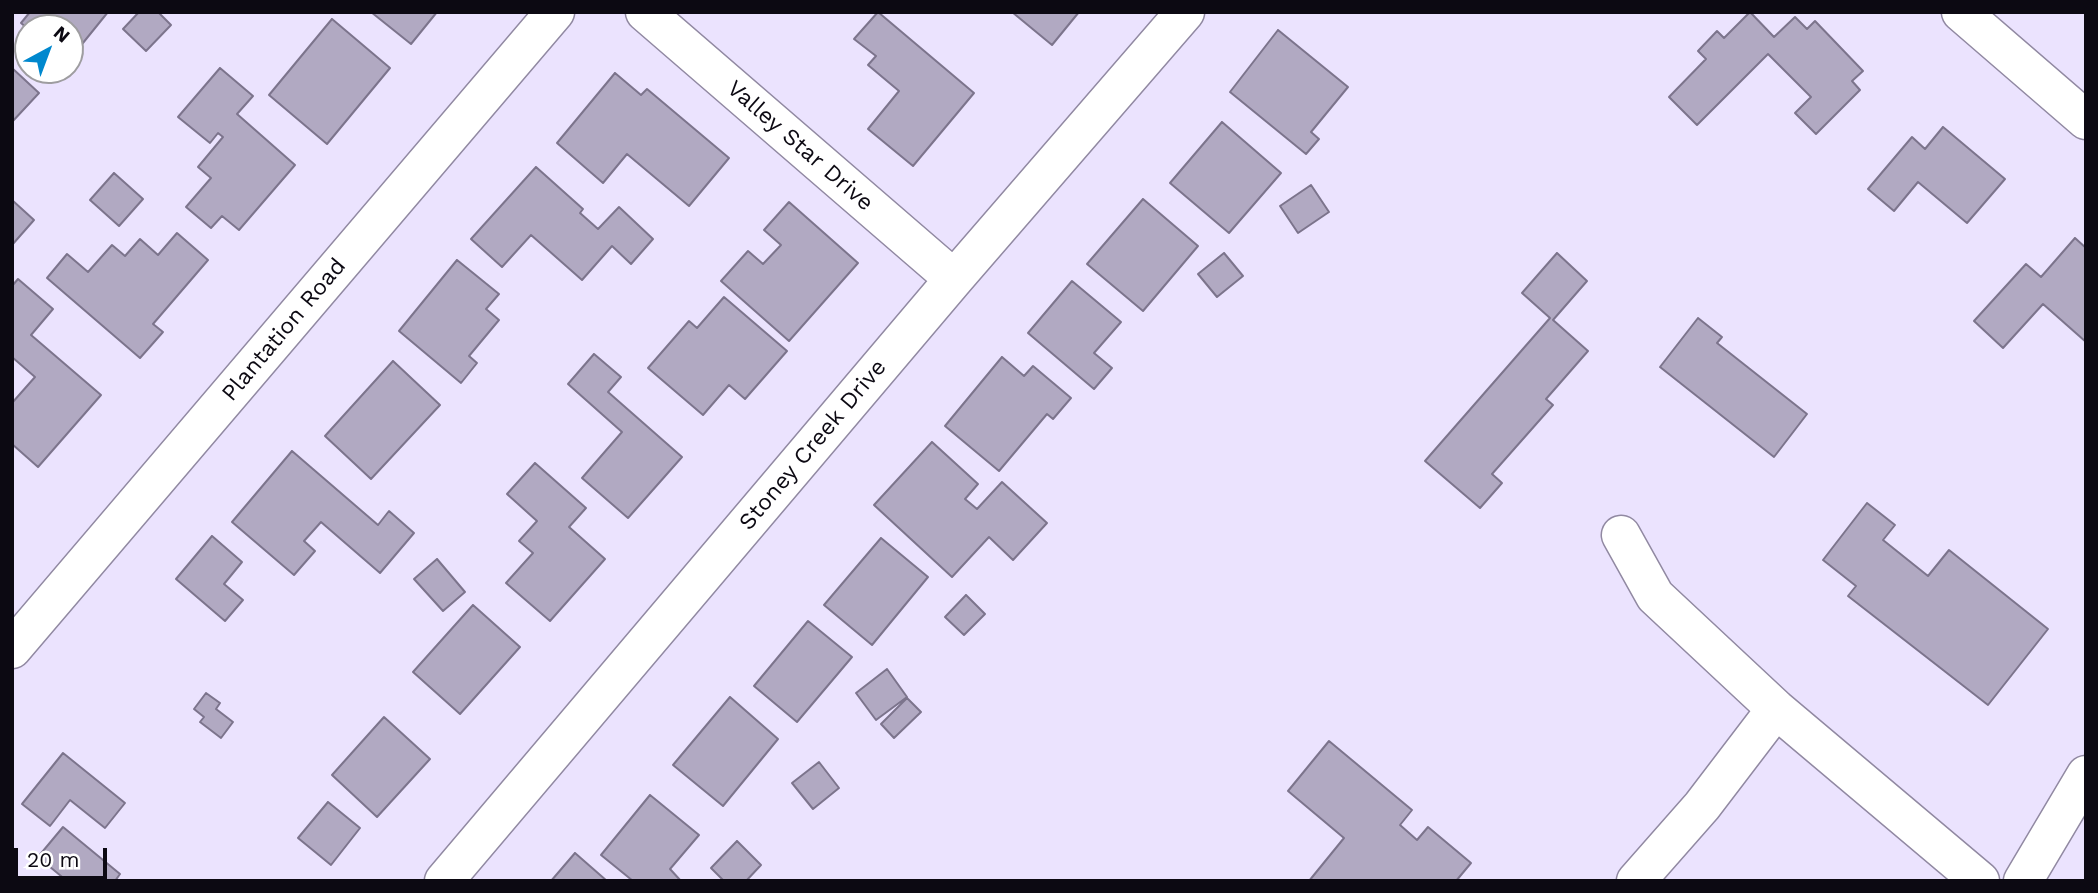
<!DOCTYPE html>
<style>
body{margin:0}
#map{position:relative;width:2098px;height:893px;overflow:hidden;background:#ebe3fe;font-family:"Work Sans",sans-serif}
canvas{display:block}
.frame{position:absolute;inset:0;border:14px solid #0c0912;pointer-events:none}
.north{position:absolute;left:14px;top:14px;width:70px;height:70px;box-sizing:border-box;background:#fff;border:2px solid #9e9da0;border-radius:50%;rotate:41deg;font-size:19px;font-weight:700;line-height:28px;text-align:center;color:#0c0912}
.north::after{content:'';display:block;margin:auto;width:24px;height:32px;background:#0088ce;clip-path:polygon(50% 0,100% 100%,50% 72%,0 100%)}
.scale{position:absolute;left:14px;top:848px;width:93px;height:32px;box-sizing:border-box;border:4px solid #0c0912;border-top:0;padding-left:9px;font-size:21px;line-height:24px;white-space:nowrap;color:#0c0912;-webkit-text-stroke:5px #fff;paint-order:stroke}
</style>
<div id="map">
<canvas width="2098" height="893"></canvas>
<div class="frame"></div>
<div class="north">N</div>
<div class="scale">20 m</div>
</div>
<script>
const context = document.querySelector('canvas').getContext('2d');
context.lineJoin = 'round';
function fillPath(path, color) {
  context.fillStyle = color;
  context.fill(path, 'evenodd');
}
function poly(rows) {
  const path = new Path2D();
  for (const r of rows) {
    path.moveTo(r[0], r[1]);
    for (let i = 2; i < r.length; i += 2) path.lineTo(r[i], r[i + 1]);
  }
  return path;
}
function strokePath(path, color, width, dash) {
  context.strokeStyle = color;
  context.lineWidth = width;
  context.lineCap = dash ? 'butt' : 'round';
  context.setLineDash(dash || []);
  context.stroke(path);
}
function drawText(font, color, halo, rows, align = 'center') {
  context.font = font + ' "Work Sans",sans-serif';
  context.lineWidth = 6;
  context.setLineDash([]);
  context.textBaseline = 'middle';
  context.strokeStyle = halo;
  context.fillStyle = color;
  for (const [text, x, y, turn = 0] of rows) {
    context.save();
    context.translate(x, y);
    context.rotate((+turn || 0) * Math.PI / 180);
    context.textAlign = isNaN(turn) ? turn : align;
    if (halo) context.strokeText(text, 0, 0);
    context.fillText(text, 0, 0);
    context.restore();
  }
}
const building = poly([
 [30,12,108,12,70,59,70,28,28,29,21,23,30,12],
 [139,12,158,12,171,25,146,51,123,29,139,12],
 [371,12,437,12,411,44,371,12],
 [878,12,974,93,913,166,868,129,899,91,868,65,876,56,854,39,878,12],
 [1012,12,1079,12,1052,45,1012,12],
 [1750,12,1774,37,1795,17,1807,29,1815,21,1863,71,1852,81,1860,90,1816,134,1795,113,1811,97,1768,54,1697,125,1669,97,1706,59,1698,51,1717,31,1724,38,1750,12],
 [332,19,390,68,327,144,269,95,332,19],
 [1278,30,1348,87,1311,132,1319,139,1306,154,1230,92,1278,30],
 [12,68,39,93,12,122,12,68],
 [220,68,253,96,237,114,295,165,239,230,222,216,211,228,186,207,211,178,198,167,223,137,218,133,210,143,178,117,220,68],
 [615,73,641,95,647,89,729,158,689,206,627,154,603,183,557,143,615,73],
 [1222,122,1281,173,1229,233,1170,183,1222,122],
 [1943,127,2005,179,1967,223,1918,182,1894,211,1868,189,1912,137,1925,149,1943,127],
 [536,167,583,209,580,213,598,229,619,207,653,239,631,264,612,246,582,280,531,235,502,267,471,239,536,167],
 [114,173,143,199,119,226,90,200,114,173],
 [1311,185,1329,212,1298,233,1280,206,1311,185],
 [1143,199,1198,246,1143,311,1087,264,1143,199],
 [12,200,34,220,12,245,12,200],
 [789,202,858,263,789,341,721,281,748,251,763,264,781,245,764,230,789,202],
 [177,233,208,260,153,324,163,332,140,358,47,278,67,254,88,272,112,245,125,256,140,239,158,255,177,233],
 [2075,238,2086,248,2086,342,2043,304,2003,348,1974,321,2026,264,2041,277,2075,238],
 [1224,253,1243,276,1217,297,1198,274,1224,253],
 [1557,253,1587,281,1553,320,1588,351,1546,399,1553,405,1492,474,1502,483,1480,508,1425,461,1550,318,1522,293,1557,253],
 [457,260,499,294,486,309,499,320,469,356,477,363,461,383,399,331,457,260],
 [18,279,53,309,31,335,101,395,38,467,12,444,12,403,35,377,12,357,12,286,18,279],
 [1072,281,1121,322,1094,353,1112,368,1094,389,1028,333,1072,281],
 [724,297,787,351,745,399,729,385,703,415,648,368,689,321,697,328,724,297],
 [1698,318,1722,337,1717,343,1807,414,1774,457,1660,367,1698,318],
 [594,354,621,377,608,392,682,457,628,518,582,478,622,432,568,384,594,354],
 [1002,357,1024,376,1033,366,1071,398,1053,419,1047,414,999,471,945,426,1002,357],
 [393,361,440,405,371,479,325,436,393,361],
 [932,442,978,484,965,499,977,509,1002,482,1047,523,1013,560,989,537,952,577,874,505,932,442],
 [292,451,378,525,389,511,414,533,380,573,321,522,304,541,315,551,294,575,232,522,292,451],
 [535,463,586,508,569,527,605,559,550,621,506,583,533,553,519,541,537,521,507,494,535,463],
 [1867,503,1895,525,1883,540,1928,576,1949,550,2048,629,1988,705,1848,596,1856,586,1823,560,1867,503],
 [212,536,242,562,224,584,243,600,225,621,176,579,212,536],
 [881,538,928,577,872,645,824,605,881,538],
 [437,559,465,592,443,611,414,579,437,559],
 [966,595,985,614,964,635,945,617,966,595],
 [473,605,520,647,460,714,413,672,473,605],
 [808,621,852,657,797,722,754,686,808,621],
 [887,669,907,697,876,720,856,693,887,669],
 [206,693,220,703,216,709,233,722,221,738,200,722,204,717,194,709,206,693],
 [730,697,778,739,723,806,673,765,730,697],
 [907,698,921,712,894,738,881,724,907,698],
 [384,717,430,759,377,817,332,775,384,717],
 [1329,741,1412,810,1400,825,1417,840,1428,827,1471,863,1456,881,1309,881,1344,838,1288,791,1329,741],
 [63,753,125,803,105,828,70,800,50,826,22,804,63,753],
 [819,762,839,788,813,809,792,783,819,762],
 [650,795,699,835,670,869,681,881,633,881,601,855,650,795],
 [328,802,360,828,331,865,298,838,328,802],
 [63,827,120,874,115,881,67,881,38,857,63,827],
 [737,841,761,865,746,881,724,881,711,868,737,841],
 [575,853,607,881,551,881,575,853]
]);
const minor = poly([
 [645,12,954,279],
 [1961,12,2086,120],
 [1621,535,1655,596,1776,709,1980,881],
 [12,649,555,12],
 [444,881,954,279,1185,12],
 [1636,881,1702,806,1776,709],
 [2023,881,2086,775]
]);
const streetNames = [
 ["Valley Star Drive",800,146,41],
 ["Plantation Road",284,330,-50],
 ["Stoney Creek Drive",813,445,-50]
];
fillPath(building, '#b1a9c2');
strokePath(building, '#7c748c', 2);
strokePath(minor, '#9189a2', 41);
strokePath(minor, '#fff', 38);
drawText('23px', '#0c0912', '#fff', streetNames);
</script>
